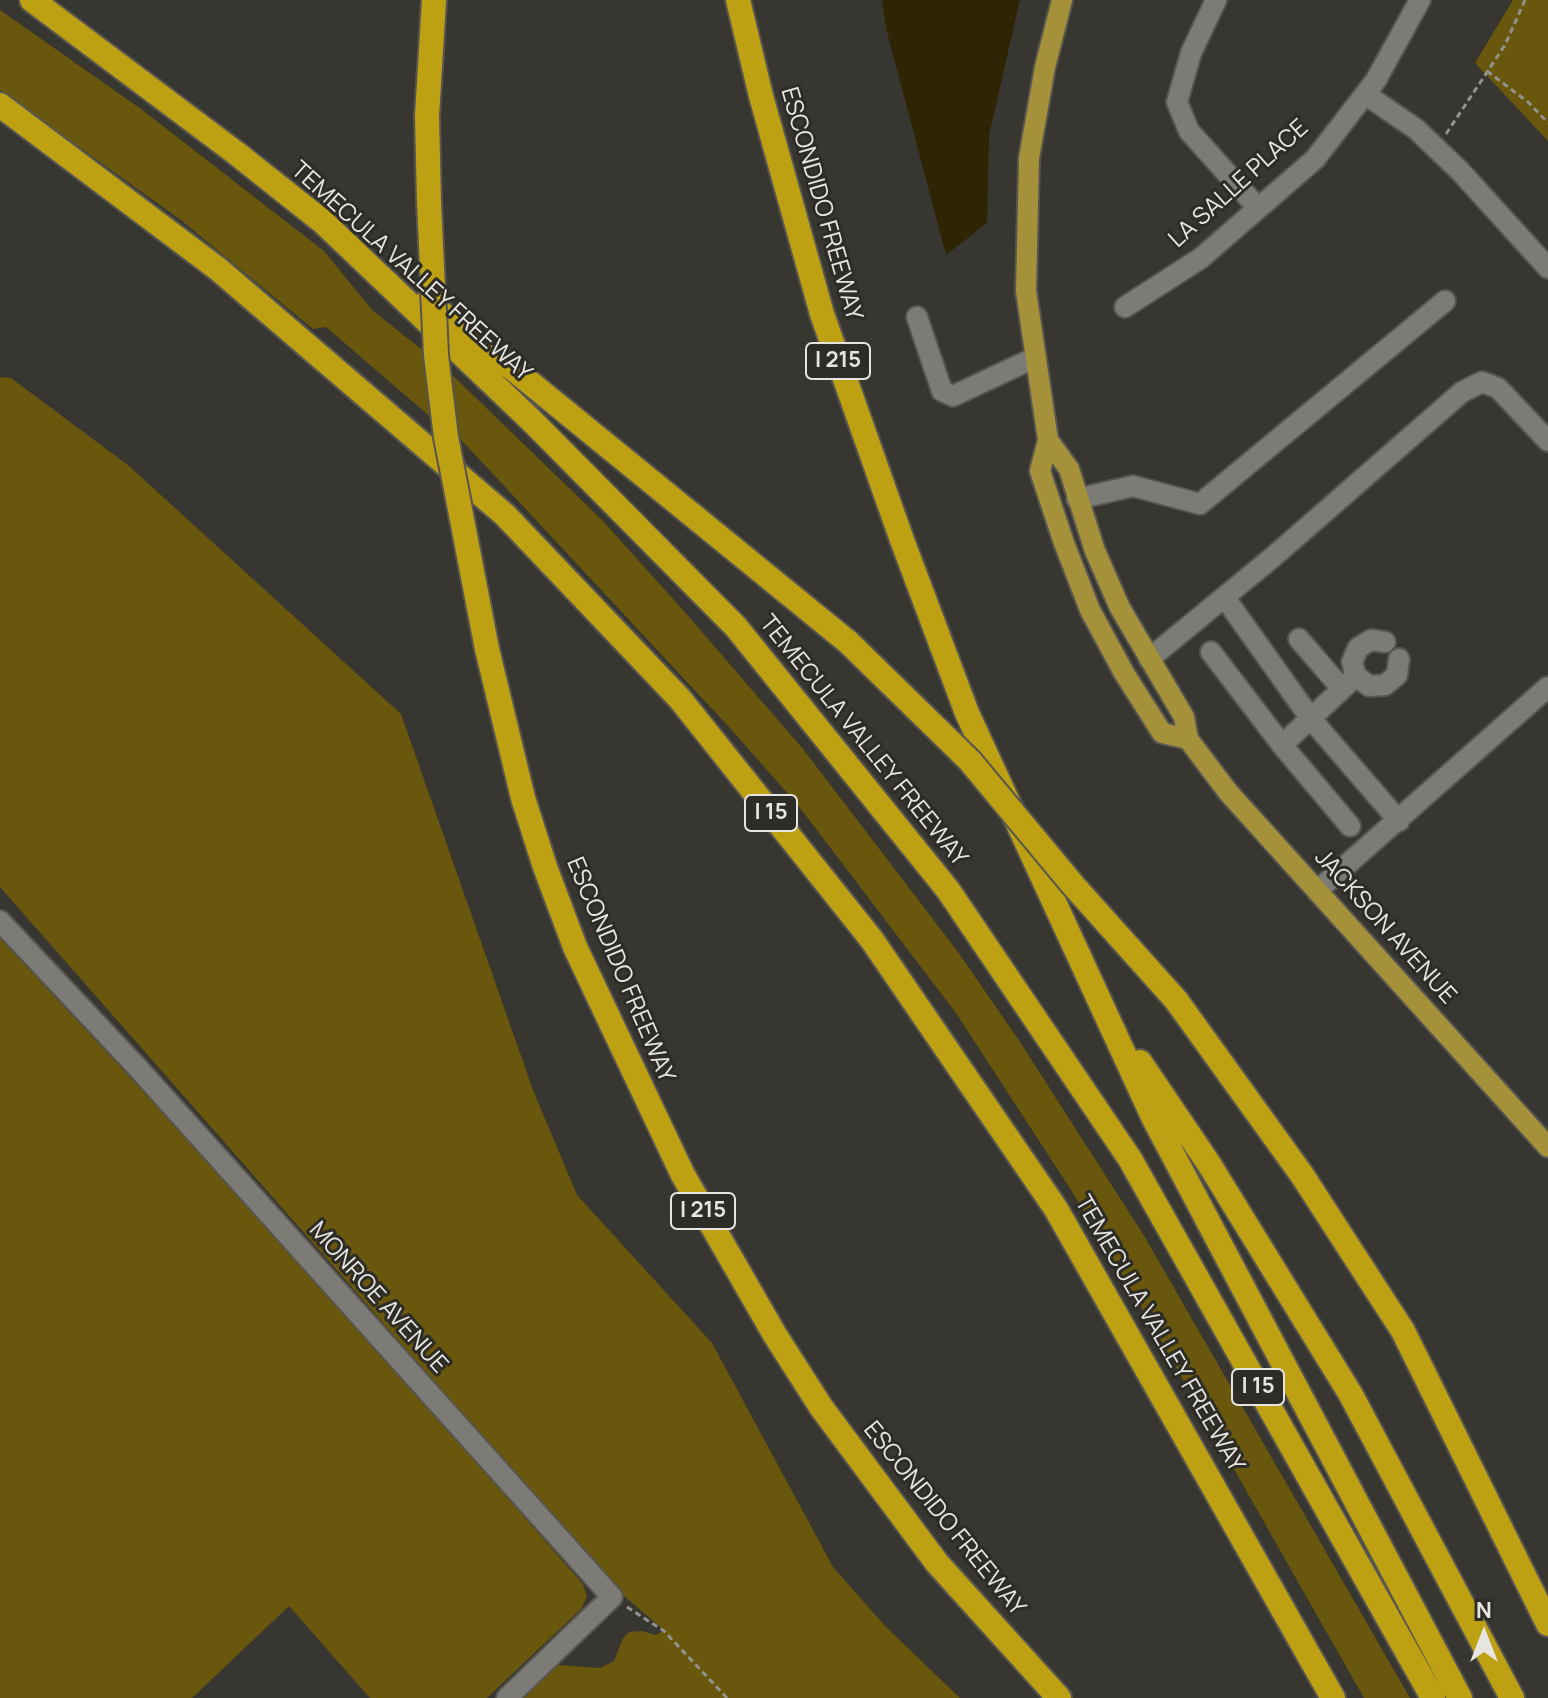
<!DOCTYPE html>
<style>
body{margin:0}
#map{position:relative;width:1548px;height:1698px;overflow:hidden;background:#383630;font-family:Manrope,sans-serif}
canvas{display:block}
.north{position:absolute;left:1444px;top:1594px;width:80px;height:80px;-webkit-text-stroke:6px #2d2c26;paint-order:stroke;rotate:0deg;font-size:22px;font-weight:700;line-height:32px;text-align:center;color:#e6e5e1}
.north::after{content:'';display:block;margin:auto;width:28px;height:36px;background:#e6e5e1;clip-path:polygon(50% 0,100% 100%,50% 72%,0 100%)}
</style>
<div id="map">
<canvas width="1548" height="1698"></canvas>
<div class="north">N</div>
</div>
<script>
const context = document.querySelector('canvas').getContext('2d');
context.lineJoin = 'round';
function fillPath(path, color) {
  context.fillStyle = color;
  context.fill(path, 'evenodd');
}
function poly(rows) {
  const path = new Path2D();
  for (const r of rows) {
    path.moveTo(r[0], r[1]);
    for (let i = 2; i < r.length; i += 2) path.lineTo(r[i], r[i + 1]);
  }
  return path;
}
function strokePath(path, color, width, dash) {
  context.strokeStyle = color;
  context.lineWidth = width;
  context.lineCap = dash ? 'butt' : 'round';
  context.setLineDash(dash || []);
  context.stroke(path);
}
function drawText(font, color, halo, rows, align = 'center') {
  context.font = font + ' Manrope,sans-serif';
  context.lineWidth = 6;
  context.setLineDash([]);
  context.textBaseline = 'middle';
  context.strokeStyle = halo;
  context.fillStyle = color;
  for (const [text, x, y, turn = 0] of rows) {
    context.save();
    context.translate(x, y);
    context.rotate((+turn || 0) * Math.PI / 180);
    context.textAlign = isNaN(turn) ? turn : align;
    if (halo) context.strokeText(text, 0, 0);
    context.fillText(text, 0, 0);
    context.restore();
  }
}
const green = poly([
 [1513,0,1548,0,1548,141,1475,63],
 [0,10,141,109,324,251,372,310,430,356,442,427,326,327,313,329,182,221,0,90],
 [442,365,602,520,683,610,803,749,958,952,1020,1042,1143,1234,1410,1698,1364,1698,1152,1325,1071,1190,956,1013,797,804,729,727,451,429],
 [0,377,11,378,129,466,401,714,533,1090,577,1195,712,1343,833,1567,886,1627,960,1698,519,1698,557,1665,600,1668,614,1661,623,1638,629,1632,642,1631,656,1635,664,1630,624,1596,576,1548,371,1309,0,887],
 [0,938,260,1217,583,1584,587,1596,582,1608,487,1698,370,1698,289,1606,192,1698,0,1698]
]);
const water = poly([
 [882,0,1020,0,989,135,987,223,946,255,886,28]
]);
const path = poly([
 [1487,71,1528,102,1548,123],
 [1446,134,1505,45,1525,0],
 [627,1607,664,1631,727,1698]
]);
const minor = poly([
 [1216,0,1191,53,1177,102,1189,131,1258,208],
 [1365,94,1416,129,1460,171,1548,268],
 [1125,307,1201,258,1315,159,1376,80,1420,0],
 [917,317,942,391,953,396,1034,358],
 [1077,499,1133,486,1200,504,1445,301],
 [1225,598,1311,719,1399,821],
 [1299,639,1342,689],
 [1385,642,1371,640,1358,648,1352,662,1356,676,1369,686,1385,685,1397,675,1399,659],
 [1211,652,1282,745,1356,676],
 [1149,659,1273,557,1462,392,1482,382,1498,388,1548,441],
 [1282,745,1350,826],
 [1317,891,1548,687],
 [0,921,137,1067,612,1597,507,1698]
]);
const major = poly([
 [1062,0,1045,67,1029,158,1026,291,1048,440,1069,469,1095,551,1120,608,1184,717,1188,739,1228,792,1548,1147],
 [1048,440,1040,471,1064,543,1090,610,1124,673,1162,733,1188,739]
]);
const highway = poly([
 [32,0,236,153,323,222,532,421,736,627,948,890,1130,1159,1433,1698],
 [738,0,761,96,822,314,902,540,967,713,1154,1119,1460,1698],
 [0,105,218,269,505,515,680,699,872,940,1056,1209,1333,1698],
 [429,202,427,116,434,0],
 [427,302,512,368,848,642],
 [487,649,523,798,545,867,575,947,683,1175,775,1335,821,1407,937,1563,1059,1698],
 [1176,1000,1302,1175,1403,1331,1548,1624],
 [1140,1062,1209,1164,1351,1395,1512,1698]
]);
const highwayBridge = poly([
 [429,202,436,355,446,437,487,649],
 [848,642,970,761,1073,885,1176,1000]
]);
const shields = [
 [838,361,64],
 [771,813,52],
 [703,1211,64],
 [1258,1387,52]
];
const shieldNames = [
 ["I 215",838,361],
 ["I 15",771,813],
 ["I 215",703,1211],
 ["I 15",1258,1387]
];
const streetNames = [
 ["LA SALLE PLACE",1239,184,-42],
 ["ESCONDIDO FREEWAY",821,204,74],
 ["TEMECULA VALLEY FREEWAY",411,272,42],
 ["TEMECULA VALLEY FREEWAY",863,741,51],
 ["JACKSON AVENUE",1385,927,48],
 ["ESCONDIDO FREEWAY",620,970,67],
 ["MONROE AVENUE",378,1298,48],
 ["TEMECULA VALLEY FREEWAY",1159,1334,60],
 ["ESCONDIDO FREEWAY",944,1519,51]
];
fillPath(green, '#68570c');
fillPath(water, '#2e2504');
strokePath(minor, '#575550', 24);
strokePath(major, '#575550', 24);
strokePath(highway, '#575550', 28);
strokePath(path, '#94928e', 3, [6, 4]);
strokePath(minor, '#7d7b75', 20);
strokePath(major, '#a4913a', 20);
strokePath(highway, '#bea013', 24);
strokePath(highwayBridge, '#575550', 28, []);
strokePath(highwayBridge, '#bea013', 24);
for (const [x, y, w] of shields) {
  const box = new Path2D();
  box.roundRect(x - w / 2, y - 18, w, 36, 6);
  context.fillStyle = '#2d2c26';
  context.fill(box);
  strokePath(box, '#e6e5e1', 2);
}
drawText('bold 22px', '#e6e5e1', null, shieldNames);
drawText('24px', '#e6e5e1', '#2d2c26', streetNames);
</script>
